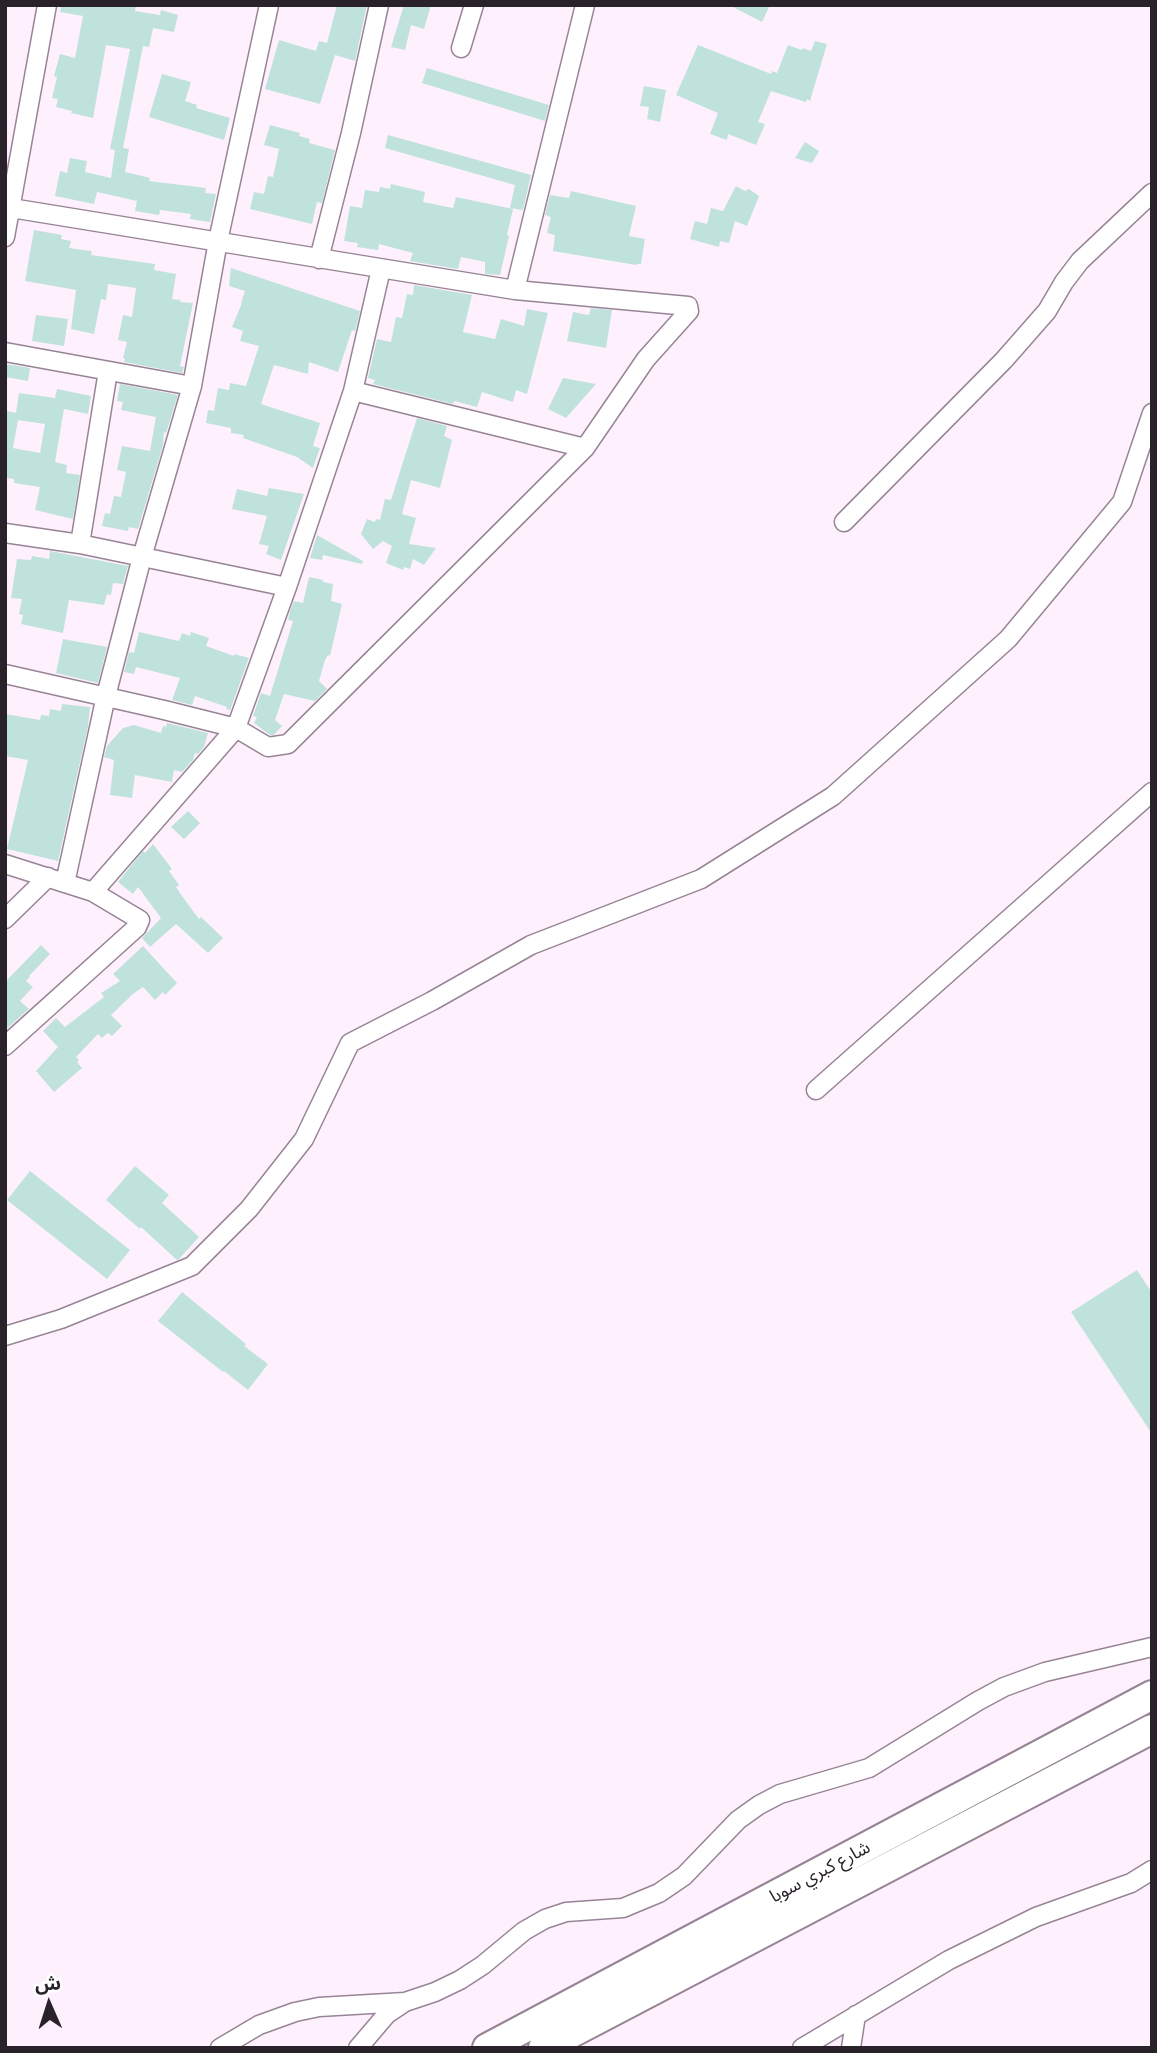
<!DOCTYPE html>
<meta charset="utf-8">
<style>
body{margin:0}
#map{position:relative;width:1157px;height:2053px;overflow:hidden;background:#fef1fd;font-family:"Public Sans","Noto Sans Arabic",sans-serif}
canvas{display:block}
.frame{position:absolute;inset:0;border:7px solid #2a222a;pointer-events:none}
.north{position:absolute;left:14px;top:1969px;width:70px;height:70px;-webkit-text-stroke:5px #fff;paint-order:stroke;rotate:357deg;font-size:19px;font-weight:700;line-height:28px;text-align:center;color:#2a222a}
.north::after{content:'';display:block;margin:auto;width:24px;height:32px;background:#2a222a;clip-path:polygon(50% 0,100% 100%,50% 72%,0 100%)}
</style>
<div id="map">
<canvas width="1157" height="2053"></canvas>
<div class="frame"></div>
<div class="north">ش</div>
</div>
<script>
const context = document.querySelector('canvas').getContext('2d');
context.lineJoin = 'round';
function fillPath(path, color) {
  context.fillStyle = color;
  context.fill(path, 'evenodd');
}
function poly(rows) {
  const path = new Path2D();
  for (const r of rows) {
    path.moveTo(r[0], r[1]);
    for (let i = 2; i < r.length; i += 2) path.lineTo(r[i], r[i + 1]);
  }
  return path;
}
function strokePath(path, color, width, dash) {
  context.strokeStyle = color;
  context.lineWidth = width;
  context.lineCap = dash ? 'butt' : 'round';
  context.setLineDash(dash || []);
  context.stroke(path);
}
function drawText(font, color, halo, rows, align = 'center') {
  context.font = font + ' "Public Sans","Noto Sans Arabic",sans-serif';
  context.lineWidth = 5;
  context.setLineDash([]);
  context.textBaseline = 'middle';
  context.strokeStyle = halo;
  context.fillStyle = color;
  for (const [text, x, y, turn = 0] of rows) {
    context.save();
    context.translate(x, y);
    context.rotate((+turn || 0) * Math.PI / 180);
    context.textAlign = isNaN(turn) ? turn : align;
    if (halo) context.strokeText(text, 0, 0);
    context.fillText(text, 0, 0);
    context.restore();
  }
}
const building = poly([
 [61,5,136,5,135,11,160,15,161,10,178,15,174,32,153,28,149,47,143,46,123,148,129,149,125,172,150,178,149,181,206,188,205,193,216,194,210,222,190,219,191,214,160,210,159,215,135,211,137,201,97,192,94,204,55,196,60,171,67,173,70,158,87,161,85,172,111,178,115,150,110,149,130,49,106,45,93,118,71,113,72,111,56,107,58,99,52,98,57,77,54,76,60,54,75,58,83,16,60,12],
 [337,5,367,5,355,61,335,55,320,104,265,89,279,40,316,51,319,41,327,43],
 [404,5,431,5,424,29,411,25,405,50,391,47],
 [729,5,770,5,762,22],
 [815,41,827,44,810,101,807,99,806,102,771,91,758,122,765,124,756,145,728,134,727,140,710,134,718,113,676,95,698,45,771,74,772,71,777,73,788,45,802,50,803,48,811,51],
 [427,68,549,105,545,121,422,83],
 [162,74,191,82,185,101,197,105,196,108,230,118,224,140,149,117],
 [644,86,666,90,660,122,647,119,649,107,640,106],
 [270,125,300,133,299,136,310,139,309,143,335,150,322,203,317,202,312,224,250,209,254,192,264,194,268,176,273,177,279,149,264,145],
 [388,135,531,175,523,210,510,208,515,185,385,148],
 [805,142,819,151,812,163,795,158],
 [391,184,425,192,423,202,453,208,456,197,513,209,507,235,509,236,500,275,485,274,485,262,461,257,458,269,410,261,413,253,379,244,378,250,357,247,358,243,344,241,350,206,362,208,365,190,379,192,380,187,390,189],
 [736,186,745,191,749,189,759,196,747,226,735,221,729,243,720,241,719,247,690,239,695,221,707,224,711,208,723,211],
 [571,191,636,206,629,236,645,239,641,264,637,264,636,265,553,251,555,235,547,233,551,217,545,215,550,195,569,198],
 [34,230,62,235,61,239,71,241,69,248,92,251,91,255,155,264,154,270,176,274,172,299,181,300,180,302,193,303,180,366,184,367,182,373,124,362,125,359,123,358,127,342,118,340,123,315,132,317,136,288,108,284,106,300,101,299,94,334,71,329,76,290,25,281],
 [231,268,360,311,355,331,352,330,338,372,309,362,308,374,274,365,261,404,320,423,313,446,320,448,313,468,297,457,243,438,244,435,231,433,231,428,206,423,208,410,214,411,218,388,229,390,230,383,246,386,259,346,240,341,243,331,232,327,242,303,241,303,245,291,229,286],
 [414,285,472,295,463,332,495,339,501,319,524,326,527,309,548,313,527,394,516,390,513,402,482,392,477,407,454,401,453,404,373,384,375,380,368,378,377,339,391,342,396,317,402,318,407,294,413,295],
 [591,308,612,310,606,348,567,341,573,312,589,315],
 [36,315,68,319,64,346,32,341],
 [5,364,30,368,28,381,5,377],
 [563,378,596,384,566,418,548,409],
 [120,384,178,395,166,433,164,432,163,445,138,529,129,527,128,531,102,526,105,513,110,514,114,496,121,497,126,472,117,470,122,446,150,451,156,417,121,410,123,402,117,401],
 [57,389,91,396,88,414,64,409,55,462,67,465,66,473,80,475,73,519,35,510,40,487,14,483,14,479,5,478,5,419,7,411,16,413,19,393,55,398],
 [18,420,45,424,40,453,13,448],
 [417,418,447,426,444,436,452,440,440,488,411,480,402,514,416,518,409,544,436,548,424,565,413,559,410,569,404,567,403,570,386,563,392,546,383,541,373,549,361,534,367,519,375,522,376,519,380,520,385,499,391,500],
 [269,488,304,494,281,560,266,554,269,546,259,544,267,516,232,509,237,489,267,496],
 [317,535,363,561,362,564,323,555,322,560,310,558],
 [50,551,128,566,123,584,113,583,111,595,107,594,104,605,69,600,63,633,21,624,23,615,19,614,22,599,11,598,17,559,31,560,32,556,49,559],
 [309,577,323,580,323,582,333,584,331,601,342,604,330,656,328,655,325,660,319,681,327,689,315,701,284,694,275,720,282,726,274,735,270,735,254,723,257,717,253,716,261,693,270,696,293,621,288,620,290,611,294,601,303,603],
 [139,632,179,641,182,633,190,636,191,632,209,638,206,646,234,656,234,654,249,658,230,710,226,709,227,707,195,696,192,705,172,700,180,678,136,667,134,674,124,672,129,652,134,653],
 [63,639,107,647,98,683,56,673],
 [62,704,90,707,88,726,58,861,7,849,28,760,5,756,5,714,40,720,41,715,49,716,50,709,61,711],
 [167,723,208,733,204,747,198,754,195,753,193,760,182,772,174,770,172,782,135,775,132,798,110,795,114,760,104,757,107,746,123,728,134,725,161,733,163,726,166,727],
 [188,811,200,823,184,839,171,827],
 [153,844,172,869,169,871,179,885,176,887,182,896,199,919,201,917,223,938,208,953,176,924,150,947,142,938,161,918,138,887,133,894,118,882,143,851,145,853],
 [41,945,50,954,29,976,30,977,26,981,33,987,20,1001,29,1009,5,1030,5,982],
 [143,946,177,983,165,995,163,992,155,1000,143,987,133,994,111,1015,122,1026,112,1036,108,1033,102,1038,98,1034,76,1057,79,1060,77,1062,82,1068,54,1092,36,1071,58,1047,43,1031,56,1018,65,1027,104,997,101,993,120,981,113,974],
 [135,1166,169,1195,162,1203,199,1237,179,1259,177,1260,141,1227,140,1229,106,1200],
 [30,1171,130,1250,107,1279,7,1200],
 [1137,1270,1152,1293,1152,1434,1071,1312],
 [182,1292,246,1344,244,1346,268,1364,248,1390,224,1371,223,1372,158,1321]
]);
const minor = poly([
 [461,48,474,5],
 [5,207,515,290,688,306,689,311,646,359,585,448,288,744,268,747,236,728,287,587,353,391,381,269],
 [5,237,47,5],
 [319,259,351,133,379,5],
 [515,290,585,5],
 [5,352,192,386],
 [353,391,585,448],
 [844,522,1004,360,1047,311,1064,282,1080,261,1152,193],
 [5,533,80,544,287,587],
 [80,544,108,371],
 [5,674,164,710,236,728,93,892],
 [5,864,93,892,140,920,137,927,5,1046],
 [65,883,106,696,142,557,192,386,218,241,269,5],
 [5,919,48,877],
 [816,1090,1152,792],
 [5,1336,61,1319,192,1266,249,1209,304,1139,350,1043,432,1001,531,945,701,879,833,796,1008,639,1122,502,1152,413],
 [220,2048,259,2025,295,2012,319,2007,405,2002],
 [358,2048,387,2014,405,2002,435,1992,460,1980,483,1965,524,1931,545,1919,566,1912,623,1908,659,1893,684,1876,738,1820,759,1805,780,1794,869,1768,978,1701,1004,1687,1045,1672,1152,1647],
 [802,2048,949,1960,1036,1917,1131,1883,1152,1870],
 [851,2048,856,2015]
]);
const trunk = poly([
 [487,2048,1152,1695],
 [543,2048,1152,1729]
]);
const streetNames = [
 ["شارع كبري سوبا",820,1872,-28]
];
fillPath(building, '#c0e2dc');
strokePath(minor, '#978496', 21);
strokePath(trunk, '#978496', 32);
strokePath(minor, '#fff', 18);
strokePath(trunk, '#fff', 28);
drawText('18px', '#2a222a', '#fff', streetNames);
</script>
